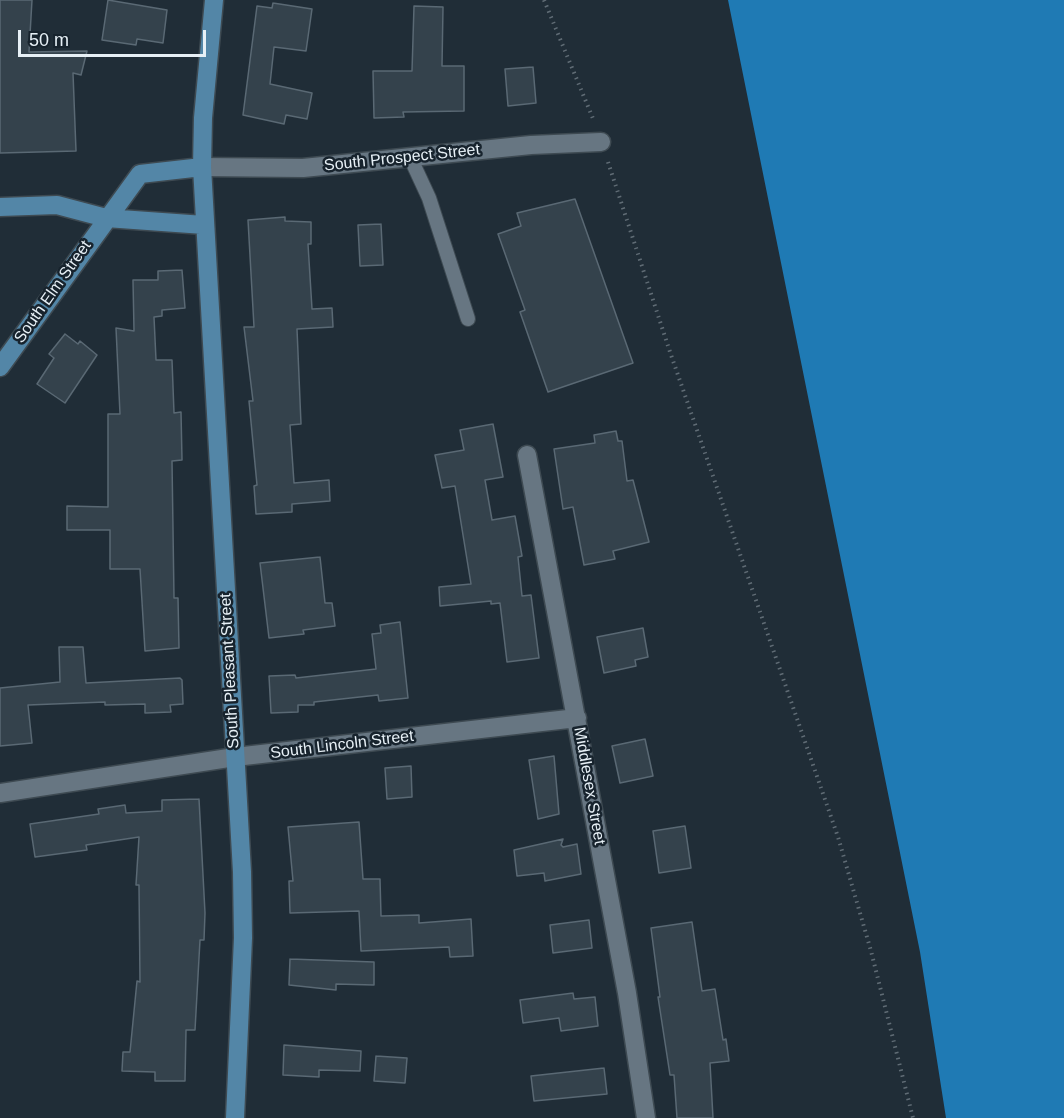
<!DOCTYPE html>
<style>
body{margin:0}
#map{position:relative;width:1064px;height:1118px;overflow:hidden;background:#202d37;font-family:Arial,sans-serif}
canvas{display:block}
.scale{position:absolute;left:18px;top:30px;width:188px;height:27px;box-sizing:border-box;border:3px solid #e7f0f6;border-top:0;padding-left:8px;font-size:18px;line-height:21px;white-space:nowrap;color:#e7f0f6;-webkit-text-stroke:4px #17232d;paint-order:stroke}
</style>
<div id="map">
<canvas width="1064" height="1118"></canvas>
<div class="scale">50 m</div>
</div>
<script>
const context = document.querySelector('canvas').getContext('2d');
context.lineJoin = 'round';
function fillPath(path, color) {
  context.fillStyle = color;
  context.fill(path, 'evenodd');
}
function poly(rows) {
  const path = new Path2D();
  for (const r of rows) {
    path.moveTo(r[0], r[1]);
    for (let i = 2; i < r.length; i += 2) path.lineTo(r[i], r[i + 1]);
  }
  return path;
}
function strokePath(path, color, width, dash) {
  context.strokeStyle = color;
  context.lineWidth = width;
  context.lineCap = dash ? 'butt' : 'round';
  context.setLineDash(dash || []);
  context.stroke(path);
}
function drawText(font, color, halo, rows, align = 'center') {
  context.font = font + ' Arial,sans-serif';
  context.lineWidth = 5;
  context.setLineDash([]);
  context.textBaseline = 'middle';
  context.strokeStyle = halo;
  context.fillStyle = color;
  for (const [text, x, y, turn = 0] of rows) {
    context.save();
    context.translate(x, y);
    context.rotate((+turn || 0) * Math.PI / 180);
    context.textAlign = isNaN(turn) ? turn : align;
    if (halo) context.strokeText(text, 0, 0);
    context.fillText(text, 0, 0);
    context.restore();
  }
}
const water = poly([
 [728,0,1064,0,1064,1118,946,1118,920,952]
]);
const building = poly([
 [0,0,32,0,29,52,87,51,81,75,73,73,76,151,0,153,0,0],
 [108,0,167,10,163,43,137,39,136,45,102,40,108,0],
 [273,3,312,9,306,51,274,47,270,84,312,93,307,119,286,115,284,124,243,115,257,6,272,8,273,3],
 [414,6,443,7,442,66,464,66,464,111,403,112,404,117,374,118,373,71,412,71,414,6],
 [533,67,536,103,508,106,505,69,533,67],
 [575,199,633,363,548,392,520,312,525,310,498,234,521,226,517,213,575,199],
 [285,217,285,221,311,222,311,244,308,244,312,309,332,308,333,327,297,329,301,424,290,425,294,483,329,480,330,501,292,504,292,512,256,514,254,486,257,485,249,401,253,401,244,327,254,327,248,220,285,217],
 [381,224,383,265,360,266,358,225,381,224],
 [182,270,185,308,162,310,162,316,154,317,156,360,172,360,174,413,181,412,182,460,172,461,174,598,178,598,179,648,145,651,140,569,110,569,110,530,67,530,67,506,108,507,108,414,120,414,116,328,134,331,133,280,158,280,158,271,182,270],
 [65,334,78,344,80,341,97,355,65,403,37,384,54,358,49,354,65,334],
 [493,424,503,477,485,480,492,520,515,516,522,556,518,557,522,596,531,595,539,658,507,662,500,603,491,604,491,601,440,606,439,587,471,584,455,486,442,488,435,455,464,450,460,430,493,424],
 [616,431,618,441,622,441,627,481,633,480,649,542,613,551,615,559,584,565,573,507,563,509,554,449,595,443,594,435,616,431],
 [320,557,325,603,332,603,335,626,303,630,304,634,269,638,260,563,320,557],
 [400,622,408,698,379,701,378,695,314,702,314,705,298,705,298,712,271,713,269,676,295,675,296,678,376,669,372,634,381,633,380,625,400,622],
 [643,628,648,657,635,660,636,666,604,673,597,637,643,628],
 [59,647,83,647,86,683,180,678,182,680,183,704,170,705,171,712,145,713,145,704,105,705,105,702,28,705,32,743,0,746,0,688,60,682,59,647],
 [645,739,653,776,620,783,612,746,645,739],
 [554,756,559,814,538,819,529,760,554,756],
 [411,766,412,797,387,799,385,768,411,766],
 [199,799,205,913,204,940,200,940,195,1030,186,1030,185,1081,155,1081,155,1072,122,1071,123,1052,130,1052,137,981,140,982,139,885,136,885,139,837,86,845,87,850,35,857,30,824,99,814,98,809,125,805,126,813,162,811,162,800,199,799],
 [359,822,363,879,380,879,381,916,419,915,419,923,471,919,473,956,450,957,449,947,361,951,359,911,290,913,289,881,293,881,288,827,359,822],
 [685,826,691,868,659,873,653,831,685,826],
 [563,839,561,845,563,847,577,844,581,874,545,881,544,873,517,876,514,850,563,839],
 [589,920,592,948,553,953,550,925,589,920],
 [692,922,702,991,715,989,723,1040,726,1039,729,1061,710,1063,713,1118,677,1118,674,1075,670,1075,658,997,660,997,651,928,692,922],
 [290,959,374,962,374,985,336,984,336,990,289,985,290,959],
 [573,993,574,999,595,997,598,1026,561,1031,559,1018,523,1023,520,1000,573,993],
 [284,1045,361,1051,360,1071,319,1070,319,1077,283,1075,284,1045],
 [376,1056,407,1058,405,1083,374,1081,376,1056],
 [604,1068,607,1094,534,1101,531,1076,604,1068]
]);
const path = poly([
 [544,0,594,121],
 [608,162,670,352,838,837,871,951,913,1118]
]);
const lane = poly([
 [410,157,429,198,468,319]
]);
const street = poly([
 [202,167,303,168,531,145,601,142],
 [527,455,627,993,646,1118],
 [0,793,235,757,577,718]
]);
const secondary = poly([
 [214,0,203,118,202,167,242,872,243,938,235,1118],
 [0,207,57,205,106,218,204,225],
 [0,367,140,174,202,167]
]);
const streetNames = [
 ["South Prospect Street",402,158,-6],
 ["South Elm Street",53,292,-55],
 ["South Pleasant Street",230,671,-93],
 ["South Lincoln Street",342,745,-7],
 ["Middlesex Street",589,786,80]
];
fillPath(water, '#1f7ab4');
fillPath(building, '#34424c');
strokePath(building, '#5a6974', 1.5);
strokePath(lane, '#3e4a52', 16);
strokePath(street, '#3e4a52', 21);
strokePath(secondary, '#3e4a52', 21);
strokePath(path, '#606c75', 4, [1.5, 4.5]);
strokePath(lane, '#677682', 14);
strokePath(street, '#677682', 18);
strokePath(secondary, '#5386a7', 18);
drawText('16px', '#e7f0f6', '#17232d', streetNames);
</script>
